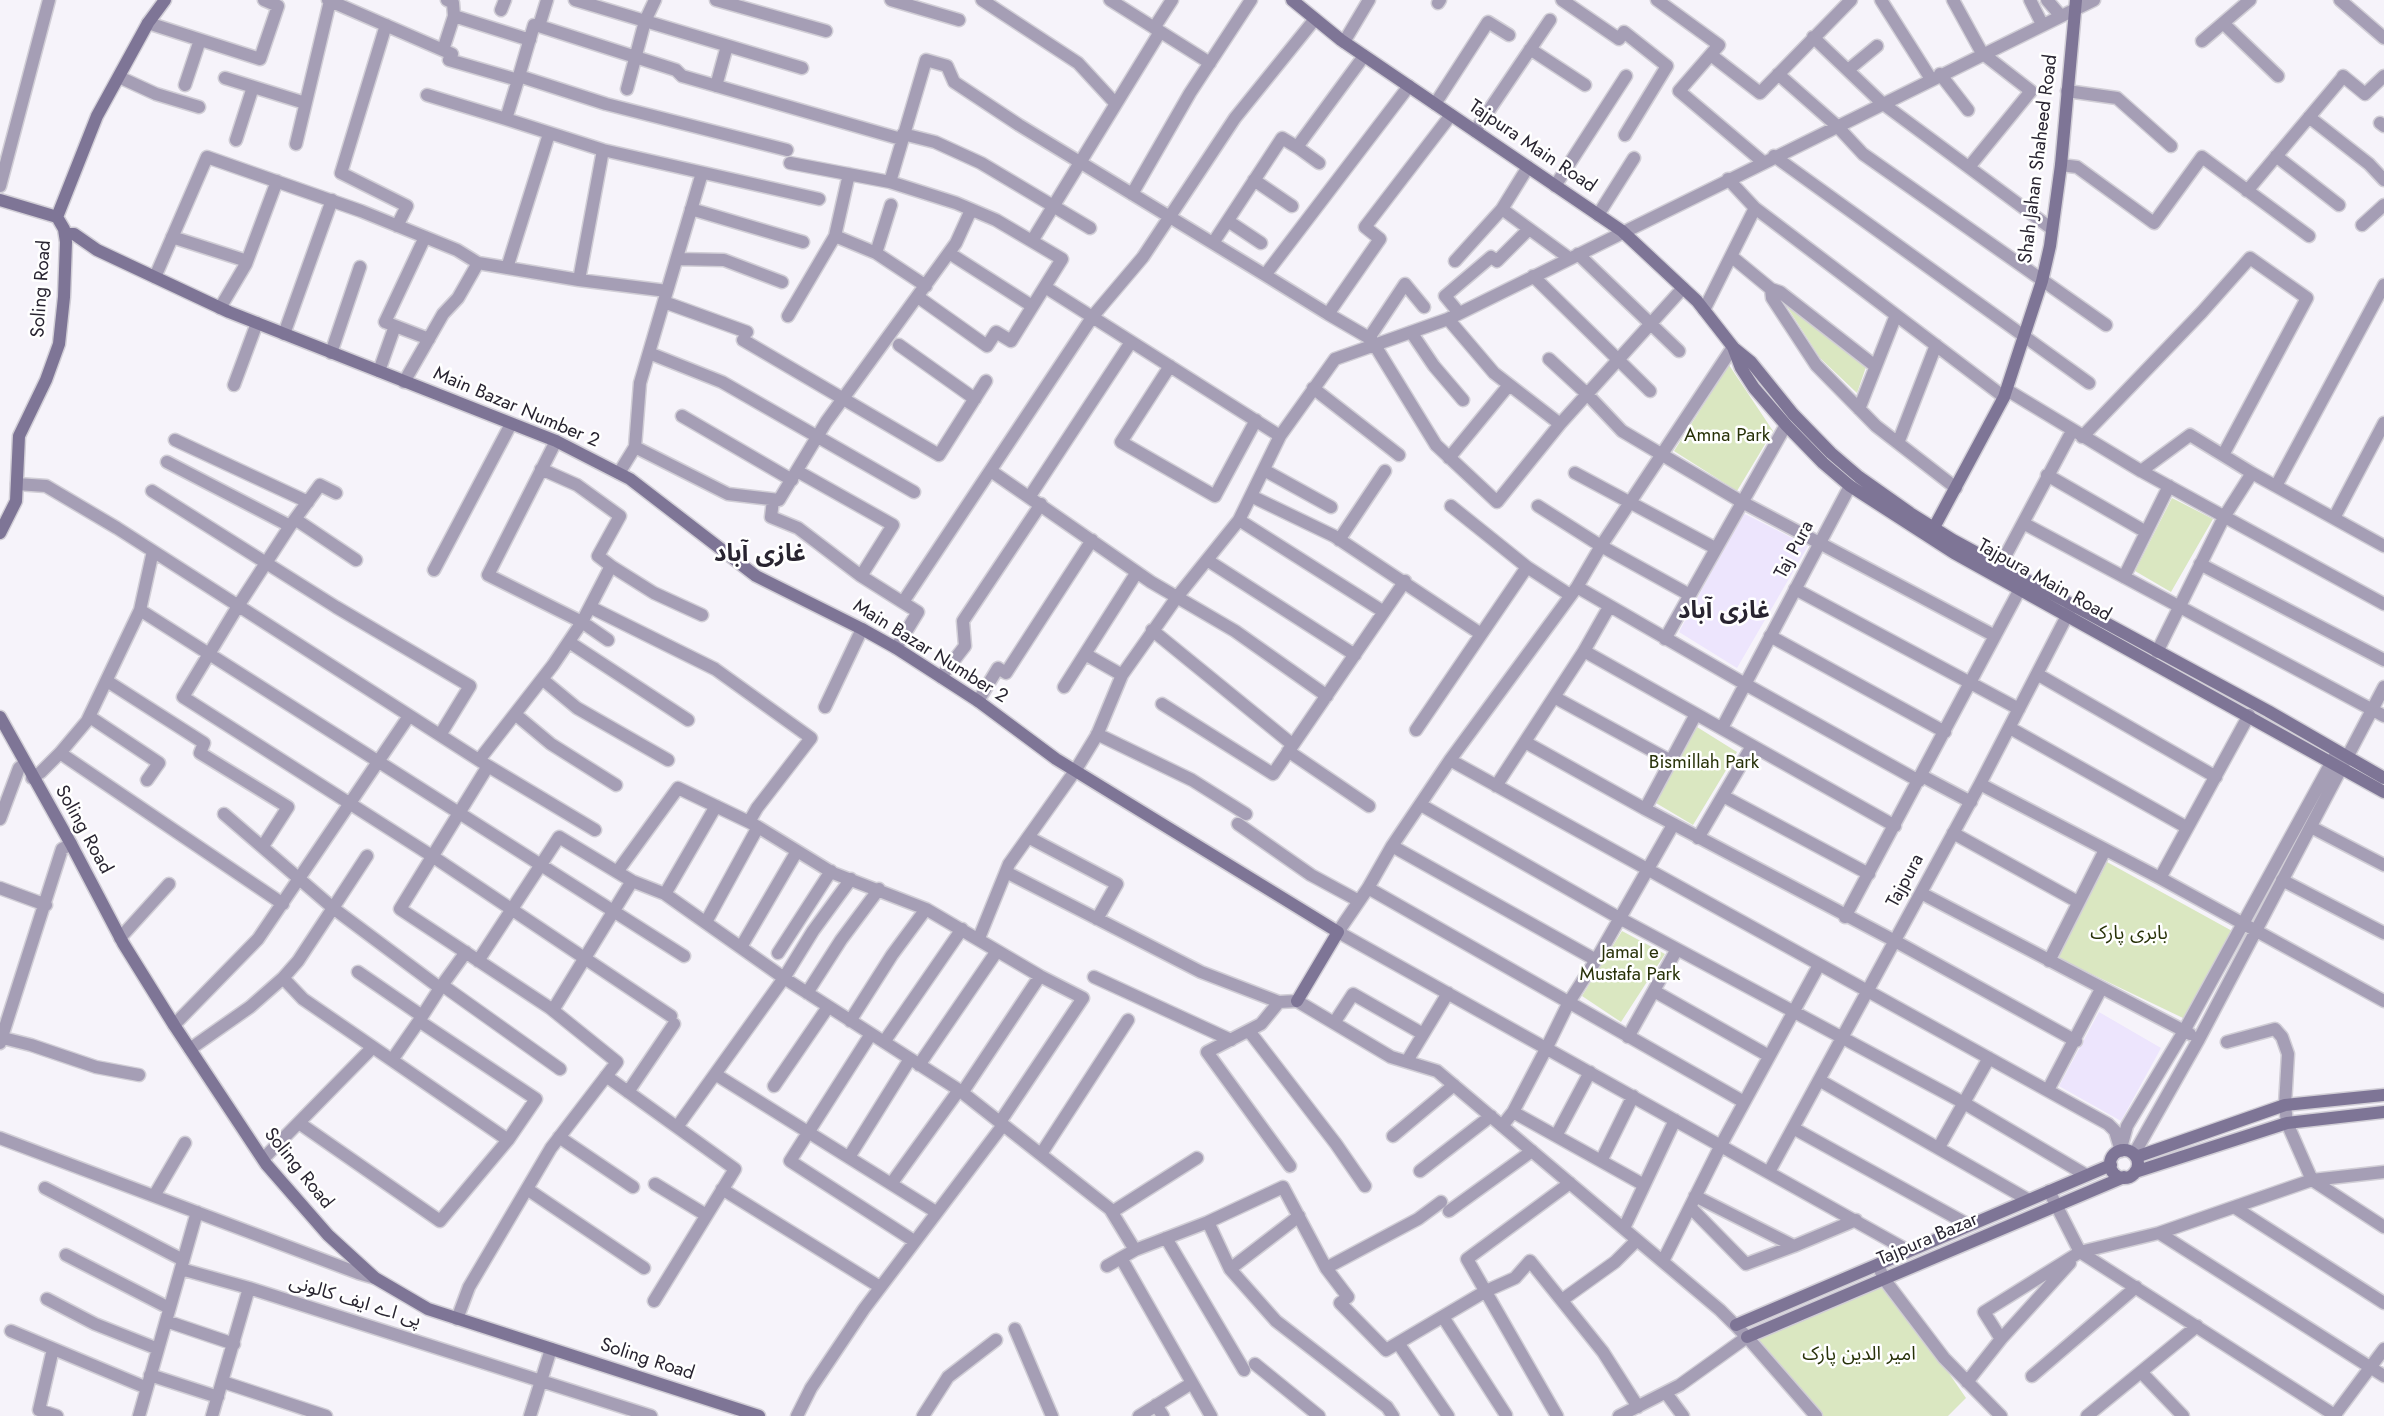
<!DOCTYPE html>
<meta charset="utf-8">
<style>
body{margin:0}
canvas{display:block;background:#f6f3fa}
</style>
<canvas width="2384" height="1416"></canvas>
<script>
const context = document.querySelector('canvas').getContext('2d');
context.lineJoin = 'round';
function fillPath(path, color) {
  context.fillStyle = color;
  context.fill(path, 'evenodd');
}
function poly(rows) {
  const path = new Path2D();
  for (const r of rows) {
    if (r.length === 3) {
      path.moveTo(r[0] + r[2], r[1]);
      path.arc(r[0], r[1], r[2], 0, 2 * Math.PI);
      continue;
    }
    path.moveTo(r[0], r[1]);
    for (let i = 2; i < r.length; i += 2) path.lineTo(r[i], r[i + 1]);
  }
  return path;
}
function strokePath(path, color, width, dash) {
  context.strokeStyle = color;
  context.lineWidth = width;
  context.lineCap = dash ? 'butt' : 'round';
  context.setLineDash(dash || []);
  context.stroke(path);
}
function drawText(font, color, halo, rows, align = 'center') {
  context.font = font + ' Jost,"Noto Sans Arabic",sans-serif';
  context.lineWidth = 5;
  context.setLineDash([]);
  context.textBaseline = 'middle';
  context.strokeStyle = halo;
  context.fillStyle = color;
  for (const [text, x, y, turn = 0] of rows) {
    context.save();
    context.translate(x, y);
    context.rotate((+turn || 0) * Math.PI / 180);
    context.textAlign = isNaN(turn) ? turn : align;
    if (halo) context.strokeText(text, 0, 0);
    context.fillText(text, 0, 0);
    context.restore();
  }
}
const built = poly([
 [1743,513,1808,546,1737,668,1679,632],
 [2099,1012,2161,1048,2121,1121,2059,1086]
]);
const green = poly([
 [1782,299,1866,367,1857,393,1820,358],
 [1729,365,1773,431,1737,491,1674,451],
 [2172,498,2213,519,2171,592,2135,571],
 [1697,727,1737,752,1693,825,1656,803],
 [2107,862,2234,932,2183,1018,2058,958],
 [1622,931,1665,954,1621,1022,1582,996],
 [1884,1279,1966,1398,1948,1416,1816,1416,1747,1337]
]);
const street = poly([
 [328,0,452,54,449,60,518,80,519,76,606,104,787,150],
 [575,0,802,68],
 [716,0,826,31],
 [891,0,959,20],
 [982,0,1078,63,1115,103],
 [1110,0,1210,63],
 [1562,0,1619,39,1624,32,1667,66,1625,135],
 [1657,0,1719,45,1679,91,1763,162],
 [1881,0,1931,79],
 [1953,0,1982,53,2031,91,1969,167],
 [2030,0,2042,24],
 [2047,0,2060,15],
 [2340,0,2384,38],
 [1438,3,1440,0],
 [501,10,505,0],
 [454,16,530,40],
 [148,23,260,59,278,6,264,0],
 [2223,23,2278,76],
 [386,25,341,173,407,206,397,226],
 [539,26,676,70,682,76,901,139],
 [1154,28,1172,0],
 [1813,37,1882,103,2052,229],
 [2202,41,2250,0],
 [1344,42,1369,0],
 [1530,49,1585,85],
 [443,50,454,16,453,3,447,0],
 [1711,55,1760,93,1851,0],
 [1848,70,1877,46],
 [1778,74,1836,125,1863,154,2106,325],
 [1940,74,1968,110],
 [519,76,534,25,539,26,547,0],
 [119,77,156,94,199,107],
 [225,78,305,103],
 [185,85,200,40],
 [716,86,727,46],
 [627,89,645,21,655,0],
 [2067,91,2117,98,2171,146],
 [427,95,506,119,518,80],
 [1435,104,1488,22,1509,35],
 [2309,117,2369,164,2384,180],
 [506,119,603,150,819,199],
 [2380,123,2384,126],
 [1475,131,1550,20],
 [903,134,935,142,981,163,1090,228],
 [236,140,253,87],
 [296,144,330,1],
 [1297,147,1319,163],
 [1774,156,2089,383],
 [2276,156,2339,205],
 [790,163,890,182,956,203,996,220,1062,259,1011,341,996,332,987,346,918,297],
 [2061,165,2077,167,2154,223,2202,157,2309,236],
 [1728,179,1755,208,2004,397],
 [1254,180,1292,206],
 [890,182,926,60,947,66,954,82,1019,125,1265,275,1409,86],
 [0,186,49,0],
 [1555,186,1626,76],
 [2247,191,2342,78,2343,76,2365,94,2384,76],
 [1132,194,1190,93,1251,0],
 [691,209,803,242],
 [1502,209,1569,258],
 [1598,215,1634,158],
 [1228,221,1261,243],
 [2362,225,2384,205],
 [835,236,876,253,926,286],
 [172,237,247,261],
 [425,237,385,322,429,339],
 [1032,241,1160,32],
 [1213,243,1282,138,1297,147,1364,56],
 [876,253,891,205],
 [949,253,1032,306],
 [1578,254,1679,351],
 [1731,256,1771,289,1780,292,1875,366],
 [677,259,724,260,782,282],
 [1455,261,1502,209,1528,167],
 [478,263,579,280,603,150],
 [507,268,549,134],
 [1265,275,1328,314,1380,239,1365,227,1451,115],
 [1533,276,1650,391],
 [155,277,207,157,361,211,457,250,478,263,458,298,443,314,404,382],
 [579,280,667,291,640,383,635,447],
 [1045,287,1280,436],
 [1771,289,1772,298,1816,365,1876,426,1956,488],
 [667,291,702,173],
 [664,302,747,332],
 [220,308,246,264,277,181],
 [1704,310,1755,208],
 [1459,313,1445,296,1491,257,1497,261,1529,229],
 [1328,314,1371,339,1436,445,1497,502,1560,424,1494,373,1448,319],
 [788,316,835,236,849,174],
 [1411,332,1434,366,1463,400],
 [284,334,332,200],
 [1369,338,1405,284,1424,307],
 [743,340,939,455,986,381],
 [899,345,975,399],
 [1733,347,1601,546,1577,587,1450,760,1392,846,1368,888,1338,932,1907,1250],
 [331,353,360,267],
 [649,353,722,382,914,492],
 [1549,359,1587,394,1622,431,1742,502,1995,636],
 [1170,366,1121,442,1215,496,1256,420],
 [379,371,395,326],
 [234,385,257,323],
 [1313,388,1399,455],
 [2007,390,2141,471,2190,435,2252,473,2384,546],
 [1859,409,1896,315],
 [682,416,792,480],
 [1560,424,1683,288],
 [2082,437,2202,312,2250,258,2307,298,2223,455],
 [175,440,308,502],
 [556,441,488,575,582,622,608,640],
 [1898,443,1936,345],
 [1449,458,1509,385],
 [167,462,290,526,238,606,183,697,432,856,671,1016],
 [1264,470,1331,507],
 [991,471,1151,582,1235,631,1327,696],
 [2141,471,2384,604],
 [619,473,635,447,728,494,779,500,826,422,956,243,971,210],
 [1575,473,1715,548],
 [2047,475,2146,532],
 [17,484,46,486,117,528,488,766,400,909,550,1008,617,1062,551,1148,469,1287,457,1319],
 [2276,486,2384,285],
 [152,491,336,607,470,686,440,735],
 [1030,496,1131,342],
 [1251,496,1334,536,1481,634],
 [773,500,771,517,798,528,861,576,893,525,797,471],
 [1451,506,1527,567],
 [1538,506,1601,546,1688,594],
 [2334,518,2384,423],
 [295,519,356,560],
 [1239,520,1384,612],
 [2023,523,2384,716],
 [290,526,320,485,336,493],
 [1339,540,1385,471],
 [153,551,140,610,684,956],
 [1207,560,1355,655],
 [2200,564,2384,660],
 [611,566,654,593,702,615],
 [2000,566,2072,431],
 [434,570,511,424],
 [861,576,918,612,896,648],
 [2124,577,2169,486],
 [1577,587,1745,684,1919,781],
 [1795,589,2019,709],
 [903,602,1093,316,1143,257,1235,118,1315,19],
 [590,607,715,669,811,738,757,808,749,822,758,827,706,922],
 [1152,630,1293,745],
 [1770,636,1945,732],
 [1665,639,1786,425],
 [569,642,688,720],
 [1584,651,1895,826],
 [2157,652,2224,517,2252,473],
 [1085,654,1122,675],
 [2037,674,2216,777],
 [941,677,965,646,963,621,1041,504],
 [542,679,577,708,668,760],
 [107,681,204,743,200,753,288,807,263,846],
 [1064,687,1137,572],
 [1554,697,1671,761],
 [978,701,998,668,1006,673,1092,540],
 [1162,704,1273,774,1405,581],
 [825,707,862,629],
 [515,714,551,744,616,785],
 [90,717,159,763,147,780],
 [1722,728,1850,486],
 [2010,728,2186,827],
 [1416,730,1527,567,1570,595],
 [1097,734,1192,780,1246,814],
 [1525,742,1645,809,1895,941,2076,1041],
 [1288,751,1369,806],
 [60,753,283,904],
 [479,760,553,665,582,622,611,566,598,556,620,516,577,485,541,469],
 [1450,760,2108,1124,2115,1131,2121,1151],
 [488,766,595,830],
 [1922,776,1971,802],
 [32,778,41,772,60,753,87,721,140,610],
 [1980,784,2160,878,2384,1001],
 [1496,786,1584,651,1609,607],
 [1723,796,1869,874],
 [1421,805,1621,919,1964,1103,2086,1175],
 [1645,809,1696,714],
 [224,814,333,908,367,856],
 [0,819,19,768,25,763],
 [1238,824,1311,875,1359,901],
 [758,827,833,873,926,909,1040,976,1083,998,1000,1122],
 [2311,827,2384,865],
 [1953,833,2078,902],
 [1028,837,1117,884,1097,919],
 [1698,838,1752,746],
 [1392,846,1596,960],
 [617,872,678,788,749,822],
 [1006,872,1201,972,1279,1002,1297,1001,1391,1057,1437,1071,1720,1310,1747,1337,1816,1416],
 [2160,878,2249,715],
 [2282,880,2384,933],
 [0,888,46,905],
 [1368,888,1744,1102],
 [1921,893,2190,1034],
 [665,894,716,806],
 [1845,917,2020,589],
 [120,938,169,884],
 [979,938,1009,864,1075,771,1097,735,1122,675,1177,597,1239,520,1280,436,1335,359,1448,319,2094,0],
 [741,947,797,851],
 [778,953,831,871],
 [478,961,559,837,632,881,665,894,784,978,959,1090,1110,1209,1135,1250],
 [2049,961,2105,850],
 [358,972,422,1016],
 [1094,977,1231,1040],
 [283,978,303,999,508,1140],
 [442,985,560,1069],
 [1654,991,1769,1056],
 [807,993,841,940,879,889],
 [1279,1002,1261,1024,1207,1052,1290,1166],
 [553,1010,632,881],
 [419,1021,440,988],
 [850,1021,892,955,926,909],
 [1334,1023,1353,994,1423,1034],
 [174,1025,258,939,409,716],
 [1249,1031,1336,1144,1365,1186],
 [871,1034,790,1161,914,1241],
 [1628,1037,1677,949],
 [3,1038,31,1045,96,1067,139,1075],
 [884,1042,962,929],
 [2227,1042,2275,1029,2282,1037,2288,1054,2285,1105,2287,1123,2312,1180,2384,1227],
 [0,1043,62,849,71,844],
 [190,1049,250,1007,283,978,298,961,333,908,440,988,466,952],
 [1407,1061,1448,993],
 [919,1065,997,951],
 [715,1074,936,1212],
 [606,1076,735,1169,654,1301],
 [1819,1080,2027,1199],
 [774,1086,828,1007],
 [2048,1090,2101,989],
 [628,1092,674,1024],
 [962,1093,1040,976],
 [1513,1112,1644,1185],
 [299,1123,440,1221,508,1140,536,1099,419,1021,392,1060],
 [1502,1126,1513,1112,1546,1049,1569,1002,1596,960,1673,825],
 [677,1127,784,978,813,931,851,879],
 [1793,1128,1969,1225],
 [1393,1136,1454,1085],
 [1556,1136,1590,1072],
 [559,1137,633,1187],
 [0,1138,358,1273,375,1278],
 [1939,1147,1989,1058],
 [2121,1148,2127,1126,2184,1031,2336,754],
 [1041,1154,1128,1020],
 [2134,1154,2199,1039,2384,687],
 [849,1157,910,1059],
 [263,1159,373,1047],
 [1601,1161,1633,1096],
 [1420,1171,1491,1116],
 [1769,1172,1980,784,2071,608],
 [655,1184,706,1215],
 [891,1184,959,1090],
 [45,1188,183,1260],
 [527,1189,644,1268],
 [722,1189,880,1287],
 [2049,1191,2080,1252,2336,1416],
 [154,1196,185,1143],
 [1695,1196,1794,1246,1856,1220],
 [1690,1207,1746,1264,1794,1246],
 [2234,1207,2384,1303],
 [1449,1211,1532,1151],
 [1112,1212,1197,1158],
 [1624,1228,1675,1120],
 [2159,1233,2384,1376],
 [1166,1238,1244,1370],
 [66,1255,169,1308],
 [1121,1258,1211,1416],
 [1663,1261,1721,1145,1819,965],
 [1878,1265,1884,1279,1944,1358,2001,1416],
 [1107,1266,1135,1250,1208,1222],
 [1326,1268,1418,1219,1441,1202],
 [181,1269,249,1288],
 [1230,1269,1299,1216],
 [47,1299,95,1324,158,1349],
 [1562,1300,1615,1262,1637,1240],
 [1443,1317,1506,1415],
 [166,1321,234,1344],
 [1015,1329,1052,1416],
 [11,1331,147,1388],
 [2001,1339,1984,1312,2080,1252,2159,1233,2312,1180,2384,1172],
 [1398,1343,1448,1416],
 [53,1349,39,1410,57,1416],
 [1255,1364,1319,1416],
 [2141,1372,2183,1416],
 [150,1375,218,1397],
 [2032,1376,2136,1287],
 [223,1382,326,1416],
 [1967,1382,2001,1339,2070,1263],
 [1666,1393,1683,1416],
 [1156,1405,1163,1416],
 [139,1416,197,1212],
 [212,1416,249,1288,651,1416],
 [530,1416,551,1349],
 [797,1416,811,1388,864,1309,1003,1125],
 [923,1416,948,1377,996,1340],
 [1139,1416,1192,1383],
 [1393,1416,1387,1407,1276,1321,1230,1269,1208,1222,1283,1187,1326,1268,1348,1297,1340,1303,1386,1350,1486,1291,1515,1278,1530,1261,1603,1352,1638,1407],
 [1557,1416,1467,1259,1570,1183],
 [1619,1416,1680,1385,1747,1337],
 [2087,1416,2197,1326],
 [2334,1416,2384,1349]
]);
const secondary = poly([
 [1292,0,1341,40,1622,231,1697,301,1733,347,1741,368,1754,388,1786,425,1823,463,1850,486,1954,553,2384,792],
 [0,200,57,217],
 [57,217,97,116,148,23,165,0],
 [65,234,74,234,97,250,229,312,556,441,630,479,756,576,862,629,896,648,978,701,1056,759,1338,932,1297,1001],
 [1735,349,1751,362,1793,414,1831,453,1859,477,1910,513,1953,540,2268,711,2384,778],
 [0,533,16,501,19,436,46,380,59,344,64,297,66,242,64,229,57,217],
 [1930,535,2004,397,2042,281,2050,246,2061,165,2076,0],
 [0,717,71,844,123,943,174,1025,266,1164,328,1235,375,1278,428,1309,759,1416],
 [2124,1164,14],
 [2136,1157,2285,1105,2384,1095],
 [2135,1172,2287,1123,2384,1112],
 [1736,1325,2111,1165],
 [1747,1337,2124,1177]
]);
const streetNames = [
 ["Tajpura Main Road",1532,147,34],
 ["Shah Jahan Shaheed Road",2039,159,-83],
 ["Soling Road",42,289,-86],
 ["Main Bazar Number 2",516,408,23],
 ["Taj Pura",1795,550,-62],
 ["Tajpura Main Road",2044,581,29],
 ["Main Bazar Number 2",930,652,32],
 ["Soling Road",83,830,61],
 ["Tajpura",1906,881,-62],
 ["Soling Road",298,1169,51],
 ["Tajpura Bazar",1928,1240,-23],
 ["پی اے ایف کالونی",355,1302,17],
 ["Soling Road",647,1360,18]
];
const parkNames = [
 ["Amna Park",1727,436],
 ["Bismillah Park",1704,763],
 ["بابری پارک",2129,934],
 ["Jamal e",1630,953],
 ["Mustafa Park",1630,975],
 ["امیر الدین پارک",1859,1355]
];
const districtNames = [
 ["غازى آباد",760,555],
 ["غازى آباد",1724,612]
];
fillPath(built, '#ede5fd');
fillPath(green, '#dae7c1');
strokePath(street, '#d1ced6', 15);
strokePath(secondary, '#d1ced6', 15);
strokePath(street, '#a59eb5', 12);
strokePath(secondary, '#7e7596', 12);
drawText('19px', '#282430', '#fff', streetNames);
drawText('19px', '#283209', '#fff', parkNames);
drawText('bold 24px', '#282430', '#fff', districtNames);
</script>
